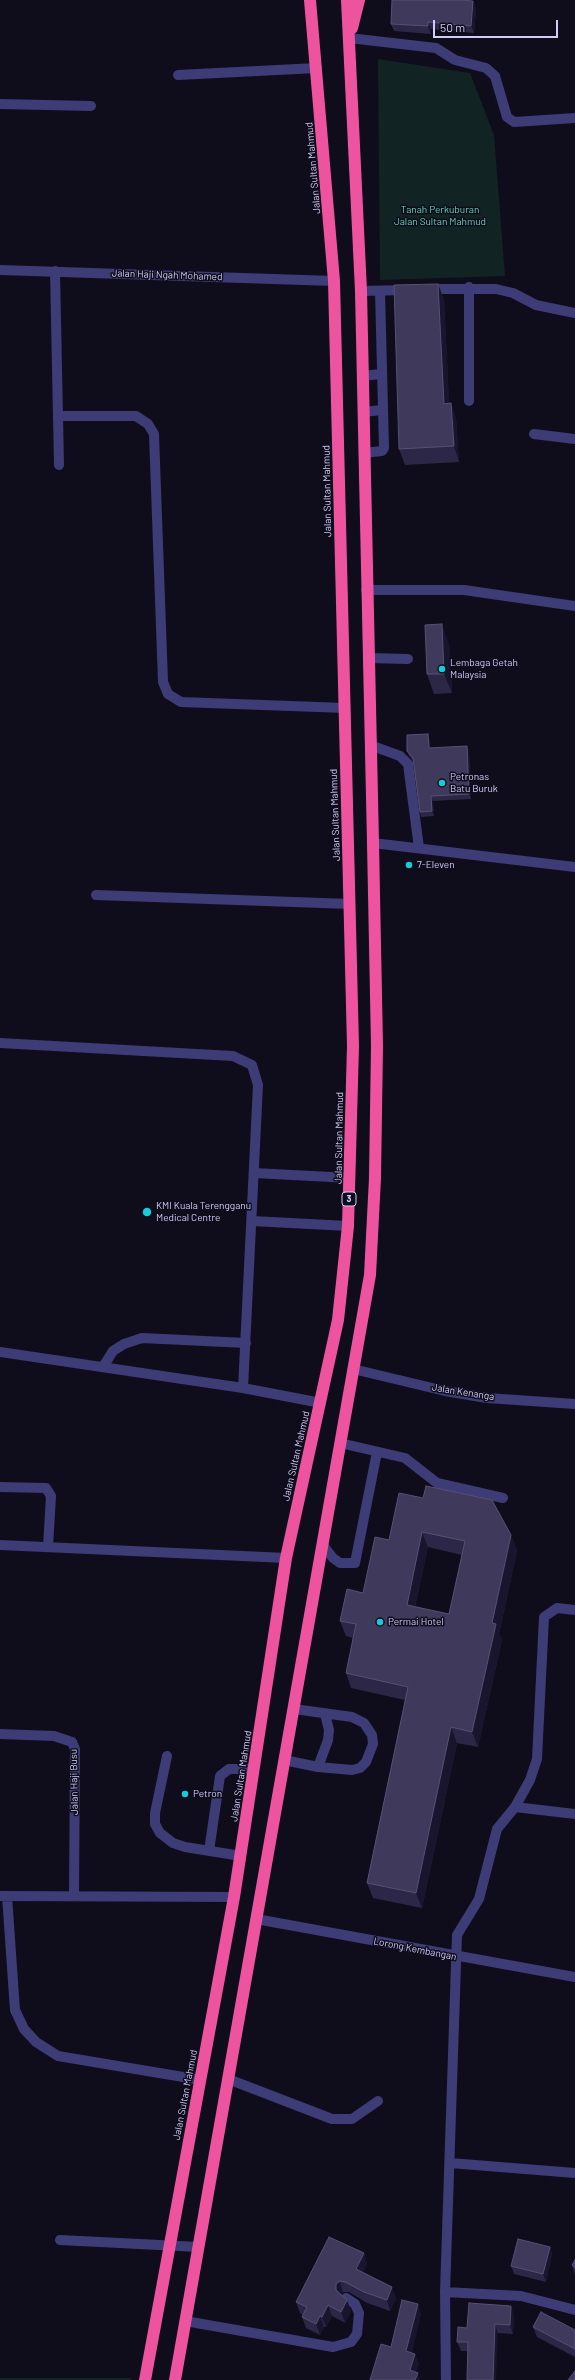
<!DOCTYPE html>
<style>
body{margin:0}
#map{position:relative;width:575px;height:2380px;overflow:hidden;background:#0f0d1b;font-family:Barlow,sans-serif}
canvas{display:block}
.scale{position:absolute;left:433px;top:20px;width:125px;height:18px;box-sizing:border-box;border:2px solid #d0ccfa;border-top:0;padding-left:5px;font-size:12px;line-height:14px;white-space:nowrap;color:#d0ccfa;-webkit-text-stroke:3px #0f0d1b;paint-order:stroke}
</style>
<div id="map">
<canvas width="575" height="2380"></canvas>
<div class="scale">50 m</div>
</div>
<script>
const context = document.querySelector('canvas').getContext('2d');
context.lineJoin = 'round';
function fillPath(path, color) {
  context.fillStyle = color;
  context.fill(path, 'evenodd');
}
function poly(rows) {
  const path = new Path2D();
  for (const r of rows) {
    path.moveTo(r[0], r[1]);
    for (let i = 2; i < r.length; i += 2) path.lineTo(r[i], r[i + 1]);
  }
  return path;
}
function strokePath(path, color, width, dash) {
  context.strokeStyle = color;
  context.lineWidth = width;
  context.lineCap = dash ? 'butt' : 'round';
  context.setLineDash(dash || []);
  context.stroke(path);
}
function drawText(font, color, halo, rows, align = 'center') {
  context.font = font + ' Barlow,sans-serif';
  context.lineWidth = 3;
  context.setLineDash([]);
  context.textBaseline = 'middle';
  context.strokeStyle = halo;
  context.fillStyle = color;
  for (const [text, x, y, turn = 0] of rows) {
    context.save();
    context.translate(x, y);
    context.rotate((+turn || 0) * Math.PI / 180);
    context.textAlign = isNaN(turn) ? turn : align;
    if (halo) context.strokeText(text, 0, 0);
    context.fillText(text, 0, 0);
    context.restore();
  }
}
const green = poly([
 [378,59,470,73,494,135,505,276,380,280],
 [0,2378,131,2378,131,2380,0,2380]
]);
const minor = poly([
 [349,38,436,48,455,60,486,68,495,76,507,117,514,122,575,118],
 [178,75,317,68],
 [0,104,91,106],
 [0,270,334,281],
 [55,271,59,465],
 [469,287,469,401],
 [427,289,496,289,513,293,536,305,575,313],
 [361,291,407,290],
 [362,376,381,374],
 [363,412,382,410],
 [58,416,136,416,148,424,154,434,163,682,168,694,181,702,345,708],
 [534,434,575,439],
 [364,453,382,451,384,448,380,291],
 [366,590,464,590,575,606],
 [368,658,408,659],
 [370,745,400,756,408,764,419,848],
 [373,843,575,867],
 [96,895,350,904],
 [0,1043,233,1056,252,1065,258,1085,243,1388],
 [254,1173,350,1178],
 [252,1221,348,1226],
 [0,1352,243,1388,321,1403],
 [103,1367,113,1351,124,1344,142,1338,246,1343],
 [353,1369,445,1391,487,1398,575,1404],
 [340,1443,405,1458,437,1483,503,1498],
 [0,1487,46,1488,51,1496,48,1547],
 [322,1544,333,1558,340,1563,355,1563,377,1452],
 [0,1545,286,1558],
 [0,1734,54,1736,72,1742,75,1749,74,1896],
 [167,1756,155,1813,155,1824,160,1833,173,1843,185,1847,241,1856],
 [284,1760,318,1767,352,1770,360,1768,366,1762,373,1744,372,1735,364,1723,352,1717,294,1709],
 [318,1767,328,1740,329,1730,325,1714],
 [515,1807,575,1814],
 [209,1851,220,1776,229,1769,254,1769],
 [0,1896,234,1897],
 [7,1896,15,2010,24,2029,36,2042,58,2056,201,2080],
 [256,1919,575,1977],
 [228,2079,332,2119,352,2119,378,2101],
 [450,2163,575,2173],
 [60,2240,199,2247],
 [445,2292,521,2296,575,2310],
 [185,2321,333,2347,351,2342,357,2334,359,2313,355,2304,346,2298],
 [446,2380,445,2292,457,1935,479,1899,497,1829,515,1807,530,1780,537,1759,544,1617,557,1608,575,1610]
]);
const highway = poly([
 [352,28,359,0],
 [145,2380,234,1897,286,1558,338,1320,348,1226,353,1046,334,281,310,0],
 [175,2380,370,1275,375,1178,377,1046,373,843,361,291,347,0]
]);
const wall = poly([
 [473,1,476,9,474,33,431,29,431,34,394,31,391,24],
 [444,299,449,403,451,403,456,419,459,462,405,465,399,449],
 [449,644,452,693,434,694,427,674],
 [430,740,430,748,467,746,469,751,471,799,433,801,434,816,421,817,420,812,413,761,409,756,407,751],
 [399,1493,511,1535,517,1551,499,1634,502,1640,478,1747,457,1743,422,1908,373,1898,367,1883,405,1700,351,1688,346,1673,353,1638,346,1636,340,1621,363,1593,389,1540],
 [428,1547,462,1555,449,1614,415,1607],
 [550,2247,552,2254,546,2282,514,2274,511,2266],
 [364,2253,367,2264,363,2272,396,2298,390,2311,367,2303,349,2292,343,2292,341,2294,351,2311,345,2323,332,2316,326,2327,324,2327,320,2335,306,2328,302,2317,303,2315,300,2313,296,2302],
 [575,2260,575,2275,572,2265],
 [514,2315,513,2334,498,2333,468,2351,461,2351,457,2342,467,2328],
 [533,2327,575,2330,575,2357,537,2337]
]);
const shadedWall = poly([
 [473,1,476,9,474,33,471,26],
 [428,22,431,29,431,34,428,26],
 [438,284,444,299,450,419,444,404],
 [451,403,456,419,459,462,454,446],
 [442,624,449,644,452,693,444,674],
 [428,734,430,740,431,753,429,748],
 [467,746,469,751,471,799,469,794],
 [431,796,433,801,434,816,432,811],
 [422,1532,428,1547,412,1620,407,1605],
 [511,1535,517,1551,499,1634,502,1640,478,1747,472,1732,492,1623],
 [451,1727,457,1743,422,1908,416,1893],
 [550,2247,552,2254,546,2282,543,2274],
 [364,2253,367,2264,360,2280,356,2269],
 [340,2281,343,2292,340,2295,336,2290,336,2284],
 [392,2287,396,2298,390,2311,387,2300],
 [347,2300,351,2311,345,2323,341,2312],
 [418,2304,421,2314,410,2362,406,2351],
 [328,2305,332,2316,326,2327,322,2317],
 [511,2306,514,2315,513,2334,510,2325],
 [320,2316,324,2327,320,2335,316,2324],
 [495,2324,498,2333,496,2380,493,2380],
 [415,2354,419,2364,414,2380,410,2370],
 [418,2373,420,2380,415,2380]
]);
const building = poly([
 [392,0,462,0,473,1,471,26,428,22,428,26,391,24,392,0],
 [438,284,444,404,451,403,454,446,399,449,394,285,438,284],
 [442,624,444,674,427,674,425,625,442,624],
 [428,734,429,748,467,746,469,794,431,796,432,811,420,812,413,758,407,751,407,735,428,734],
 [426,1486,492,1500,511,1535,492,1623,496,1624,472,1732,451,1727,416,1893,367,1883,408,1687,346,1673,356,1624,340,1621,347,1589,363,1593,375,1537,389,1540,399,1493,423,1498,426,1486],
 [422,1532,465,1541,449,1614,407,1605,422,1532],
 [329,2237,364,2253,356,2269,392,2287,387,2300,364,2292,345,2282,340,2281,336,2284,336,2290,347,2300,341,2312,328,2305,322,2317,320,2316,316,2324,302,2317,307,2307,296,2302,329,2237],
 [518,2239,550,2247,543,2274,511,2266,518,2239],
 [575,2260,575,2268,572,2265,575,2260],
 [402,2300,418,2304,406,2351,415,2354,410,2370,418,2373,415,2380,370,2380,381,2344,391,2347,402,2300],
 [469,2303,511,2306,510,2325,495,2324,493,2380,467,2380,468,2342,457,2342,458,2327,467,2328,469,2303],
 [541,2312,575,2330,575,2349,533,2327,541,2312],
 [575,2371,575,2380,568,2380,575,2371]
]);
const markers = [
 [442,669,4,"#16ccdc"],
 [442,783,4,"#16ccdc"],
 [409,865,4,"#16ccdc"],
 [147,1212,5,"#16ccdc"],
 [380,1622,4,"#16ccdc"],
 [185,1794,4,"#16ccdc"]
];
const shields = [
 [349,1199,14]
];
const shieldNames = [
 ["3",349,1199]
];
const streetNames = [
 ["Jalan Sultan Mahmud",313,168,-95],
 ["Jalan Haji Ngah Mohamed",167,275,2],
 ["Jalan Sultan Mahmud",327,491,-91],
 ["Jalan Sultan Mahmud",335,815,-92],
 ["Jalan Sultan Mahmud",339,1138,-89],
 ["Jalan Kenanga",463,1392,9],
 ["Jalan Sultan Mahmud",296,1456,-77],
 ["Jalan Sultan Mahmud",241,1776,-81],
 ["Jalan Haji Busu",74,1782,-91],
 ["Lorong Kembangan",415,1949,11],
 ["Jalan Sultan Mahmud",185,2095,-79]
];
const parkNames = [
 ["Tanah Perkuburan",440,210],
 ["Jalan Sultan Mahmud",440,222]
];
const poiNames = [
 ["Lembaga Getah",450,663],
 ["Malaysia",450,675],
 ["Petronas",450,777],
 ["Batu Buruk",450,789],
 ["7-Eleven",417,865],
 ["KMI Kuala Terengganu",156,1206],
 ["Medical Centre",156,1218],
 ["Permai Hotel",388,1622],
 ["Petron",193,1794]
];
fillPath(green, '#112423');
strokePath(minor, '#3d3c76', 10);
strokePath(highway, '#ee53a0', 12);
fillPath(wall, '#2d2747');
fillPath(shadedWall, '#1a152e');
fillPath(building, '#3f395b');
strokePath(building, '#565074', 1);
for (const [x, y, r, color] of markers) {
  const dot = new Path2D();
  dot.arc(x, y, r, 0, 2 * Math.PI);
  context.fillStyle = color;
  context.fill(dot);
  strokePath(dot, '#0f0d1b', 1.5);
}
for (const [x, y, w] of shields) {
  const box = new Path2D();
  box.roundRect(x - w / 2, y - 7, w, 14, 3);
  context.fillStyle = '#0f0d1b';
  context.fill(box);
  strokePath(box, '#d0ccfa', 1);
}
drawText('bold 9px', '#d0ccfa', null, shieldNames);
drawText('10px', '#d0ccfa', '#0f0d1b', streetNames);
drawText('10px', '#61d1b3', '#0f0d1b', parkNames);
drawText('10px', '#d0ccfa', '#0f0d1b', poiNames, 'left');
</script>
